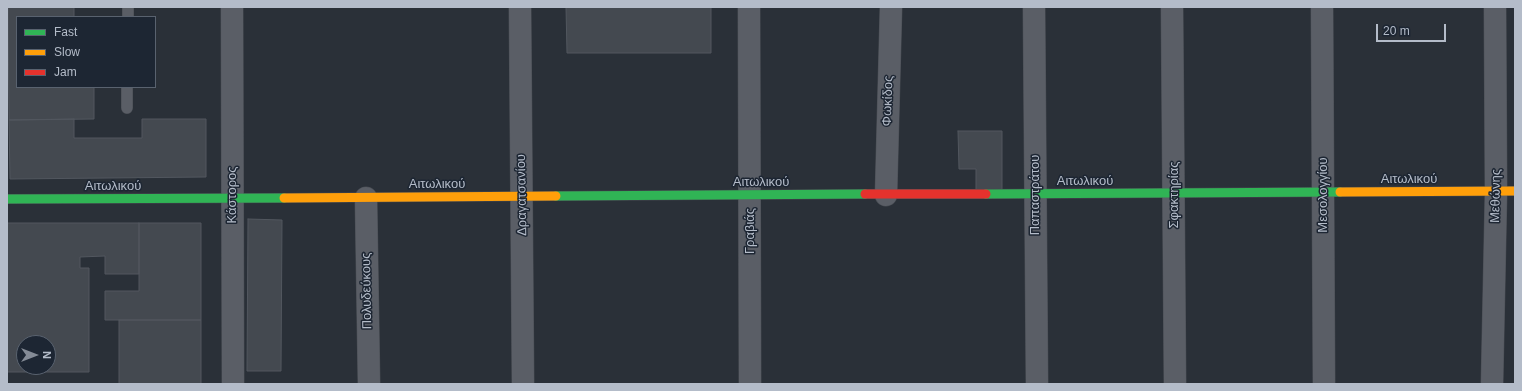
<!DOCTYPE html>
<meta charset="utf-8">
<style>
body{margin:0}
#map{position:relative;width:1522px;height:391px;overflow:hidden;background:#2a3038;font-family:Helvetica,sans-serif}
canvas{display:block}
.frame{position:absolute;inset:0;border:8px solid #b4bcc9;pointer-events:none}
.legend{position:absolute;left:16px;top:16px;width:140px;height:72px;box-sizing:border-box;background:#1d2633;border:1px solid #59626f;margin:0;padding:5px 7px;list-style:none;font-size:12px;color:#b4bcc9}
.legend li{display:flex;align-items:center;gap:8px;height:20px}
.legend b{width:20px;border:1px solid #59626f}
.north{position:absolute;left:16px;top:335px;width:40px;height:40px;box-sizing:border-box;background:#1d2633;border:1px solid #59626f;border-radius:50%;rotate:90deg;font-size:11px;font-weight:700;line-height:16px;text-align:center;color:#b4bcc9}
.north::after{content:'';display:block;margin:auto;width:14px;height:18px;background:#848b96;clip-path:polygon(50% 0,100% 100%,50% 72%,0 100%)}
.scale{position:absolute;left:1376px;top:24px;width:70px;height:18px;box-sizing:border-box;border:2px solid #b4bcc9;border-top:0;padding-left:5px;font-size:12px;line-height:14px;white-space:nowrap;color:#b4bcc9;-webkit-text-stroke:3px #1d2633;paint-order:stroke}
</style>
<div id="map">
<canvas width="1522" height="391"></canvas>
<div class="frame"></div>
<ul class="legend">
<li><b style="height:5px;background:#30b455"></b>Fast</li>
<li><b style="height:5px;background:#ff9f0a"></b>Slow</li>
<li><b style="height:5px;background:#e5322d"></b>Jam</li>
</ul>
<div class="north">N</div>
<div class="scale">20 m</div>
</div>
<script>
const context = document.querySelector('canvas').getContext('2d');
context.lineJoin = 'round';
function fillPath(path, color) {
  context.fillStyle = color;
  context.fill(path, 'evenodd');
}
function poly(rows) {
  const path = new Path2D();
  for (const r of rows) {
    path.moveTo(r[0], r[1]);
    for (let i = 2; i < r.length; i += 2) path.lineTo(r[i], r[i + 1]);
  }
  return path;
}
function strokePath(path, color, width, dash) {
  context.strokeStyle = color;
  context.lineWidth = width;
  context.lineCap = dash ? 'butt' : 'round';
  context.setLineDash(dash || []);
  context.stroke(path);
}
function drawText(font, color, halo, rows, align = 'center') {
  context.font = font + ' Helvetica,sans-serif';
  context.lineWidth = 3;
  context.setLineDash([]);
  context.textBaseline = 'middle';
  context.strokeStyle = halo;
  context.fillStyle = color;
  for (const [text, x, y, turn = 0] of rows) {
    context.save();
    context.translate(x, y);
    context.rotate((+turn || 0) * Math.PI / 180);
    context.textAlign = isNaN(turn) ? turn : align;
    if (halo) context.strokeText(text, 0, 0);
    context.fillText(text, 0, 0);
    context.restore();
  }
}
const building = poly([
 [8,7,74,7,74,17,17,17,17,87,94,87,94,119,9,120,8,7],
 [566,7,711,7,711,53,567,53,566,7],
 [74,119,74,138,142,138,142,119,206,119,206,177,10,179,9,120,74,119],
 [958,131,1002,131,1002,190,976,190,976,169,959,169,958,131],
 [248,219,282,220,281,371,247,371,248,219],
 [7,223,139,223,139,274,105,274,105,256,80,257,80,268,89,268,89,372,7,372,7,223],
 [24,343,48,343,48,367,24,367,24,343],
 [139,223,201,223,201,320,105,320,105,291,139,291,139,223],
 [119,320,201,320,201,384,119,384,119,320]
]);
const lane = poly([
 [128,17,128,7],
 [127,108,127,87]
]);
const street = poly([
 [232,7,233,384],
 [520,7,523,384],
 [749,7,750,384],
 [1034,7,1037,384],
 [1172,7,1175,384],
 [1322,7,1324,384],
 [886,195,891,7],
 [366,198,369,384],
 [1492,384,1496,192,1495,7]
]);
const fast = poly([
 [986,194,1340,192],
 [556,196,865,194],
 [7,199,284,198]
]);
const slow = poly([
 [1340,192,1515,191],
 [284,198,556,196]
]);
const jam = poly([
 [865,194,986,194]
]);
const streetNames = [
 ["Φωκίδος",888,101,-88],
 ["Αιτωλικού",1409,179],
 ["Αιτωλικού",1085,181],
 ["Αιτωλικού",761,182],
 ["Αιτωλικού",437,184],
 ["Αιτωλικού",113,186],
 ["Κάστορος",232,195,-90],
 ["Δραγατσανίου",522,195,-91],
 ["Παπαστράτου",1035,195,-90],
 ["Σφακτηρίας",1174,195,-90],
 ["Μεσολογγίου",1323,195,-90],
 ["Μεθώνης",1496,196,-89],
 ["Γραβιάς",750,231,-90],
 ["Πολυδεύκους",367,291,-91]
];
fillPath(building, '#444950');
strokePath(building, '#52575f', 1);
strokePath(lane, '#484c53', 12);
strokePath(street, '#484c53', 23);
strokePath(fast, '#484c53', 10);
strokePath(slow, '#484c53', 10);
strokePath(jam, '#484c53', 10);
strokePath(lane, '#5a5e66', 11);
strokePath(street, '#5a5e66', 22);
strokePath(fast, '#30b455', 9);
strokePath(slow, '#ff9f0a', 9);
strokePath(jam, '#e5322d', 9);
drawText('13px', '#b4bcc9', '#1d2633', streetNames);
</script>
